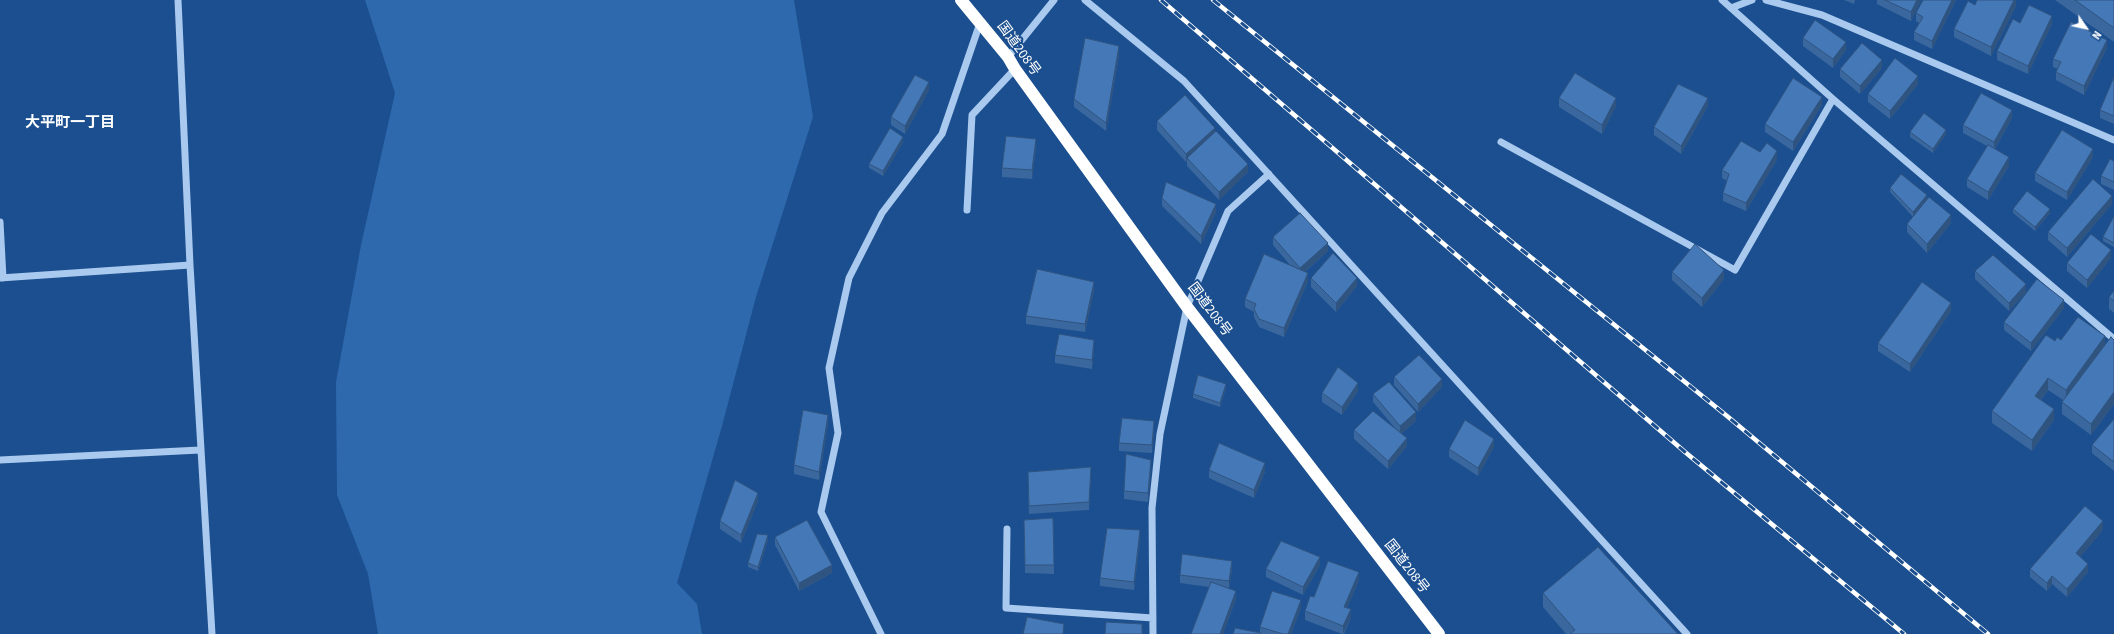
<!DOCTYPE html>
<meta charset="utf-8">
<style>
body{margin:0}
#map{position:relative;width:2114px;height:634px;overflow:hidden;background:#1b4f8f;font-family:"Source Sans 3",sans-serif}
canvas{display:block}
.north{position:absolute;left:2066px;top:8px;width:40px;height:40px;-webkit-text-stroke:3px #1b4f8f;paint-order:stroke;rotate:124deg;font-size:11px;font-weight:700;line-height:16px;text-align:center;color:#fff}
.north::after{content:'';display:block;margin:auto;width:14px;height:18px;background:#fff;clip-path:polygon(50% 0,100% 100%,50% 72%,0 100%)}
</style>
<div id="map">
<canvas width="2114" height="634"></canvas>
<div class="north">N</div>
</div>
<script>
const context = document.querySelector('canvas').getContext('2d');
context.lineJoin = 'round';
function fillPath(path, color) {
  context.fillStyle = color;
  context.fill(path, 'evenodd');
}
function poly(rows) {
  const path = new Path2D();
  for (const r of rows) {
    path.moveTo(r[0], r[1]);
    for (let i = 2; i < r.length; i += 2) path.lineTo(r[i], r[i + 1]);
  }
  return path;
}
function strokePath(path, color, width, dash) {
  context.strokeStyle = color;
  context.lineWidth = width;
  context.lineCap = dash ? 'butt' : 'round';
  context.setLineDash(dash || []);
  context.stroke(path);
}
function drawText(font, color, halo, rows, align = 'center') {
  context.font = font + ' "Source Sans 3","Noto Sans JP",sans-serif';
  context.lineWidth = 4;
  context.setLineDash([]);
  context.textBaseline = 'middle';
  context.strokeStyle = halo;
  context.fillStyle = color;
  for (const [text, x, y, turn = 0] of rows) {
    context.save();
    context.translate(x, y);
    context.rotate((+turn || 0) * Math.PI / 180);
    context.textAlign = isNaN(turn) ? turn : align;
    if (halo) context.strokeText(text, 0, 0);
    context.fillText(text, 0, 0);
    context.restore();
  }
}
const green = poly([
 [365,0,794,0,813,117,756,297,722,426,677,583,697,604,702,634,378,634,368,574,337,495,336,382,361,245,395,93]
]);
const minor = poly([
 [178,0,190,265,212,634],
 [1085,0,1184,81,1687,634],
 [1722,0,1833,99,2114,339],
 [1766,0,1822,15,2114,140],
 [1731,8,1752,0],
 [1008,57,1054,0],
 [1501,142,1735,270,1833,99],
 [967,210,972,115,1015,69],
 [0,222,3,278],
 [0,278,190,265],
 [0,460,200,450],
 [1007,529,1006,608,1153,618],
 [881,634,821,512,838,433,829,368,849,278,882,213,942,134,980,23],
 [1153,634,1152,508,1160,434,1187,307,1228,211,1269,174]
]);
const highway = poly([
 [961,0,1008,57,1015,69,1187,307,1439,634]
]);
const rail = poly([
 [1161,0,1685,452,1904,634],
 [1213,0,1727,416,1988,634]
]);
const wall = poly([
 [1844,0,1855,0,1854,4],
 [1877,0,1921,0,1911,21,1877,4],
 [1923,0,1956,0,1932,49,1914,40,1914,32,1919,23,1916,21,1916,13],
 [2016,0,2016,6,1991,56,1954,37,1954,29,1975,5],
 [2055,0,2114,0,2114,42],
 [2020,23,2052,24,2028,74,1997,60,1997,51],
 [1803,38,1846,50,1833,68,1803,46],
 [2107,48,2084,95,2056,80,2056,72,2058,69,2053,67,2053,59],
 [1119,55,1106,131,1074,107,1074,99],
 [1882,68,1860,94,1840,77,1840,69],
 [2114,77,2114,124,2100,118,2100,110],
 [1918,84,1890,119,1868,102,1868,94],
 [929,90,905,134,891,125,891,117],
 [1559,98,1616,106,1602,134,1559,107],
 [1822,105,1793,151,1765,132,1765,124],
 [1708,106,1681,154,1654,135,1654,127],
 [2012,118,1995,149,2009,166,1988,200,1967,187,1967,179,1987,146,1963,133,1963,125],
 [1157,121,1215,132,1248,172,1219,200,1187,166,1187,161,1186,162,1157,130],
 [1910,132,1946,134,1933,153,1910,137],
 [903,142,883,176,869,168,869,164],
 [1036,147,1032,179,1002,177,1002,168],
 [1760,152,1777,160,1746,211,1723,201,1723,193,1727,181,1722,178,1722,170],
 [2093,157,2067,200,2035,181,2035,173],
 [2114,161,2114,190,2101,184,2101,176],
 [1890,188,1927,199,1951,223,1927,253,1907,232,1907,224,1913,217,1890,192],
 [1162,198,1216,212,1201,244,1162,206],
 [2112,204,2067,257,2048,240,2048,232],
 [2013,209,2050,213,2035,231,2013,213],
 [2114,216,2114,247,2103,241,2103,237],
 [1273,237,1328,251,1305,272,1308,281,1284,337,1259,327,1254,317,1254,312,1245,307,1245,299,1290,265,1273,245],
 [2111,258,2087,288,2067,271,2067,263],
 [1975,271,2026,292,2009,311,1975,279],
 [1672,272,1724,279,1702,307,1672,280],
 [1311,278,1357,286,1336,312,1311,287],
 [1094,290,1085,332,1026,324,1026,316],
 [2114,291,2114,313,2109,309,2109,297],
 [2064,308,2031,351,2004,330,2004,322],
 [1951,311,1910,372,1878,351,1878,343],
 [2061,340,2105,345,2114,340,2114,404,2091,435,2062,414,2062,402,2063,400,2048,390,2041,400,2054,420,2032,451,1992,423,1992,411,2055,341],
 [1094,349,1092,369,1055,363,1055,355],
 [1394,377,1442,387,1418,412,1394,385],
 [1226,388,1220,407,1193,398,1193,394],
 [1358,391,1342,415,1322,402,1322,393],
 [1373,394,1416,421,1402,433,1407,446,1388,469,1354,439,1354,430,1394,427,1373,402],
 [2114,419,2114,471,2092,453,2092,445],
 [828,423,819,480,794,474,794,465],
 [1154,430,1152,453,1119,451,1119,443],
 [1494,447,1478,476,1449,457,1449,449],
 [1151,469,1148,502,1124,499,1124,491],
 [1209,470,1265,472,1254,498,1209,478],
 [1091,475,1089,510,1029,514,1028,480],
 [758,501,741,543,720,529,720,521],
 [1053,518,1054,574,1025,573,1024,520],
 [2103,530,2080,557,2088,572,2067,597,2052,584,2047,591,2030,577,2030,569],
 [775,537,832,573,799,591,775,545],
 [1140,538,1134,590,1100,586,1100,578],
 [768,540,758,571,748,567,748,563],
 [1320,565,1303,595,1266,577,1266,569],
 [1232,569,1229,588,1236,599,1223,634,1191,634,1209,587,1180,583,1180,575],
 [1359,580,1347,608,1351,618,1344,634,1342,634,1305,620,1305,611,1314,597],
 [1543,593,1678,634,1566,634,1543,607],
 [1301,608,1291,634,1233,634,1260,633,1260,627]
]);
const shadedWall = poly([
 [1917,0,1921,0,1911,21,1911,12],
 [1952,0,1956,0,1932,49,1932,41],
 [2014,0,2016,0,2016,6,1991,56,1991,47],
 [2052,16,2052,24,2028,74,2028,66],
 [2107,40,2107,48,2084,95,2084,86],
 [1846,42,1846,50,1833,68,1833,59],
 [1119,46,1119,55,1106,131,1106,123],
 [1882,60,1882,68,1860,94,1860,86],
 [1918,76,1918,84,1890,119,1890,111],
 [929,82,929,90,905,134,905,126],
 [1822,97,1822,105,1793,151,1793,142],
 [1616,98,1616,106,1602,134,1602,125],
 [1708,98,1708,106,1681,154,1681,146],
 [2012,110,2012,118,1994,150,1994,142],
 [1215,128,1215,136,1187,158,1187,161,1186,162,1186,154],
 [1946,130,1946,134,1933,153,1933,149],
 [903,137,903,142,883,176,883,171],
 [1036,139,1036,147,1032,179,1032,170],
 [2093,149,2093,157,2067,200,2067,192],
 [1777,151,1777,160,1746,211,1746,203],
 [2009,157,2009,166,1988,200,1988,192],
 [1248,164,1248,172,1219,200,1219,192],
 [1927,195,1927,200,1913,217,1913,212],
 [2112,196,2112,204,2067,257,2067,248],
 [1216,204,1216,212,1201,244,1201,236],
 [2050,209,2050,213,2035,231,2035,227],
 [1951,215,1951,223,1927,253,1927,244],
 [1328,243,1328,251,1300,276,1300,268],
 [2111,250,2111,258,2087,288,2087,280],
 [1724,270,1724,279,1702,307,1702,298],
 [1308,273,1308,281,1284,337,1284,328],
 [1357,278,1357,286,1336,312,1336,303],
 [1094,282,1094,290,1085,332,1085,324],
 [2026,284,2026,292,2009,311,2009,303],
 [2064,300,2064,308,2031,351,2031,343],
 [1951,303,1951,311,1910,372,1910,364],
 [2105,336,2105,347,2066,402,2066,390],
 [1094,340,1094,349,1092,369,1092,360],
 [2048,378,2048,390,2035,407,2035,396],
 [1442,379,1442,387,1418,412,1418,404],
 [1358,383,1358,391,1342,415,1342,407],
 [1226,384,1226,388,1220,407,1220,403],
 [2114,392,2114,404,2091,435,2091,424],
 [2054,409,2054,420,2032,451,2032,440],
 [1416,412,1416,421,1400,435,1400,426],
 [828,415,828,423,819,480,819,472],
 [1154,421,1154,430,1152,453,1152,445],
 [1407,438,1407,446,1388,469,1388,461],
 [1494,439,1494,447,1478,476,1478,468],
 [1151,460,1151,469,1148,502,1148,493],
 [1265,463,1265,472,1254,498,1254,490],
 [1091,467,1091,475,1089,510,1089,502],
 [758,493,758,501,741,543,741,535],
 [2103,521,2103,530,2076,562,2076,553],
 [1140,530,1140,538,1134,590,1134,582],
 [768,535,768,540,758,571,758,567],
 [1320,557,1320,565,1303,595,1303,587],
 [1232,561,1232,569,1229,589,1229,581],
 [2088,564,2088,572,2067,597,2067,589],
 [832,565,832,573,799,591,799,583],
 [1359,572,1359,580,1344,615,1344,607],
 [2052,576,2052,584,2047,591,2047,583],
 [1236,591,1236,599,1223,634,1220,634],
 [1301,600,1301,608,1291,634,1288,634],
 [1351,609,1351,618,1343,634,1343,626]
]);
const building = poly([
 [1885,0,1917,0,1911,12,1885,0],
 [1923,0,1952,0,1932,41,1914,32,1923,17,1916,13,1923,0],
 [1977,0,2014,0,1991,47,1954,29,1968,1,1975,5,1977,0],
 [2075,0,2114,0,2114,28,2075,0],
 [2029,5,2052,16,2028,66,1997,51,2013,19,2020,23,2029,5],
 [1815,20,1846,42,1833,59,1803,38,1815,20],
 [2071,22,2107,40,2084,86,2056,72,2061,62,2053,59,2071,22],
 [1085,38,1119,46,1106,123,1074,99,1085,38],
 [1862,43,1882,60,1860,86,1840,69,1862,43],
 [1895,58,1918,76,1890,111,1868,94,1895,58],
 [1575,73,1616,98,1602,125,1559,98,1575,73],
 [915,75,929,82,905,126,891,117,915,75],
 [2114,77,2114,116,2100,110,2114,77],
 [1793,78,1822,97,1793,142,1765,124,1793,78],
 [1678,84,1708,98,1681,146,1654,127,1678,84],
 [1981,93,2012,110,1994,142,1963,125,1981,93],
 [1185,95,1215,128,1186,154,1157,121,1185,95],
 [1924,113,1946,130,1933,149,1910,132,1924,113],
 [890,128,903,137,883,171,869,164,890,128],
 [2062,130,2093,149,2067,192,2035,173,2062,130],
 [1216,131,1248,164,1219,192,1187,158,1216,131],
 [1006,136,1036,139,1032,170,1002,168,1006,136],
 [1741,141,1760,152,1767,143,1777,151,1746,203,1723,193,1729,174,1722,170,1741,141],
 [1988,145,2009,157,1988,192,1967,179,1988,145],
 [2110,159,2114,161,2114,182,2101,176,2110,159],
 [1901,174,1927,195,1913,212,1890,188,1901,174],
 [2093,179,2112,196,2067,248,2048,232,2093,179],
 [1166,182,1216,204,1201,236,1162,198,1166,182],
 [2027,191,2050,209,2035,227,2013,209,2027,191],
 [1929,197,1951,215,1927,244,1907,224,1929,197],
 [1300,213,1328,243,1300,268,1273,237,1300,213],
 [2114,216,2114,243,2103,237,2114,216],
 [2091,234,2111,250,2087,280,2067,263,2091,234],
 [1695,244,1724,270,1702,298,1672,272,1695,244],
 [1333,253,1357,278,1336,303,1311,278,1333,253],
 [1264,254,1308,273,1284,328,1259,319,1254,309,1256,304,1245,299,1264,254],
 [1993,255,2026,284,2009,303,1975,271,1993,255],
 [1037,269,1094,282,1085,324,1026,316,1037,269],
 [2037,279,2064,300,2031,343,2004,322,2037,279],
 [1922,282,1951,303,1910,364,1878,343,1922,282],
 [2114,291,2114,301,2109,297,2114,291],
 [2078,317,2105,336,2066,390,2048,378,2035,396,2054,409,2032,440,1992,411,2046,335,2055,341,2057,337,2061,340,2078,317],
 [1059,334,1094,340,1092,360,1055,355,1059,334],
 [2111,337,2114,340,2114,392,2091,424,2062,402,2111,337],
 [1419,355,1442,379,1418,404,1394,377,1419,355],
 [1338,367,1358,383,1342,407,1322,393,1338,367],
 [1198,375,1226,384,1220,403,1193,394,1198,375],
 [1389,382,1416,412,1400,426,1373,394,1389,382],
 [803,410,828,415,819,472,794,465,803,410],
 [1373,411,1407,438,1388,461,1354,430,1373,411],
 [1122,418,1154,421,1152,445,1119,443,1122,418],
 [2114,419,2114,462,2092,445,2114,419],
 [1465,420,1494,439,1478,468,1449,449,1465,420],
 [1219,443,1265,463,1254,490,1209,470,1219,443],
 [1126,454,1151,460,1148,493,1124,491,1126,454],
 [1091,467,1089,502,1029,506,1028,472,1091,467],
 [735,480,758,493,741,535,720,521,735,480],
 [2085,506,2103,521,2076,553,2088,564,2067,589,2052,576,2047,583,2030,569,2085,506],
 [1053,518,1054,565,1025,565,1024,520,1053,518],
 [807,520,832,565,799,583,775,537,807,520],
 [1107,528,1140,530,1134,582,1100,578,1107,528],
 [757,534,768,535,758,567,748,563,757,534],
 [1281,541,1320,557,1303,587,1266,569,1281,541],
 [1598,547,1678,634,1570,634,1575,630,1543,593,1598,547],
 [1182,554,1232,561,1229,581,1180,575,1182,554],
 [1328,561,1359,572,1344,607,1351,609,1343,626,1305,611,1310,596,1314,597,1328,561],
 [1211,582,1236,591,1220,634,1191,634,1211,582],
 [1272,591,1301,600,1288,634,1283,634,1260,627,1272,591],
 [1027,617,1064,624,1063,634,1023,634,1027,617],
 [1106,622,1142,624,1142,634,1105,634,1106,622],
 [1235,628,1261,633,1261,634,1233,634,1235,628]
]);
const streetNames = [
 ["国道208号",1018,49,54],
 ["国道208号",1209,310,53],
 ["国道208号",1406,567,52]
];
const neighbourhoodNames = [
 ["大平町一丁目",70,124]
];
fillPath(green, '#2e69ad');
strokePath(minor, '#a9c9ee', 7);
strokePath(highway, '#fff', 12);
strokePath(rail, '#fff', 4.5);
strokePath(rail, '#1b4f8f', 3, [9]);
fillPath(wall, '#3a679d');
fillPath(shadedWall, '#305480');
fillPath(building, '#4478b7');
strokePath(building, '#305480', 1);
drawText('14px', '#fff', '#1b4f8f', streetNames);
drawText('bold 15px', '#fff', '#1b4f8f', neighbourhoodNames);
</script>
